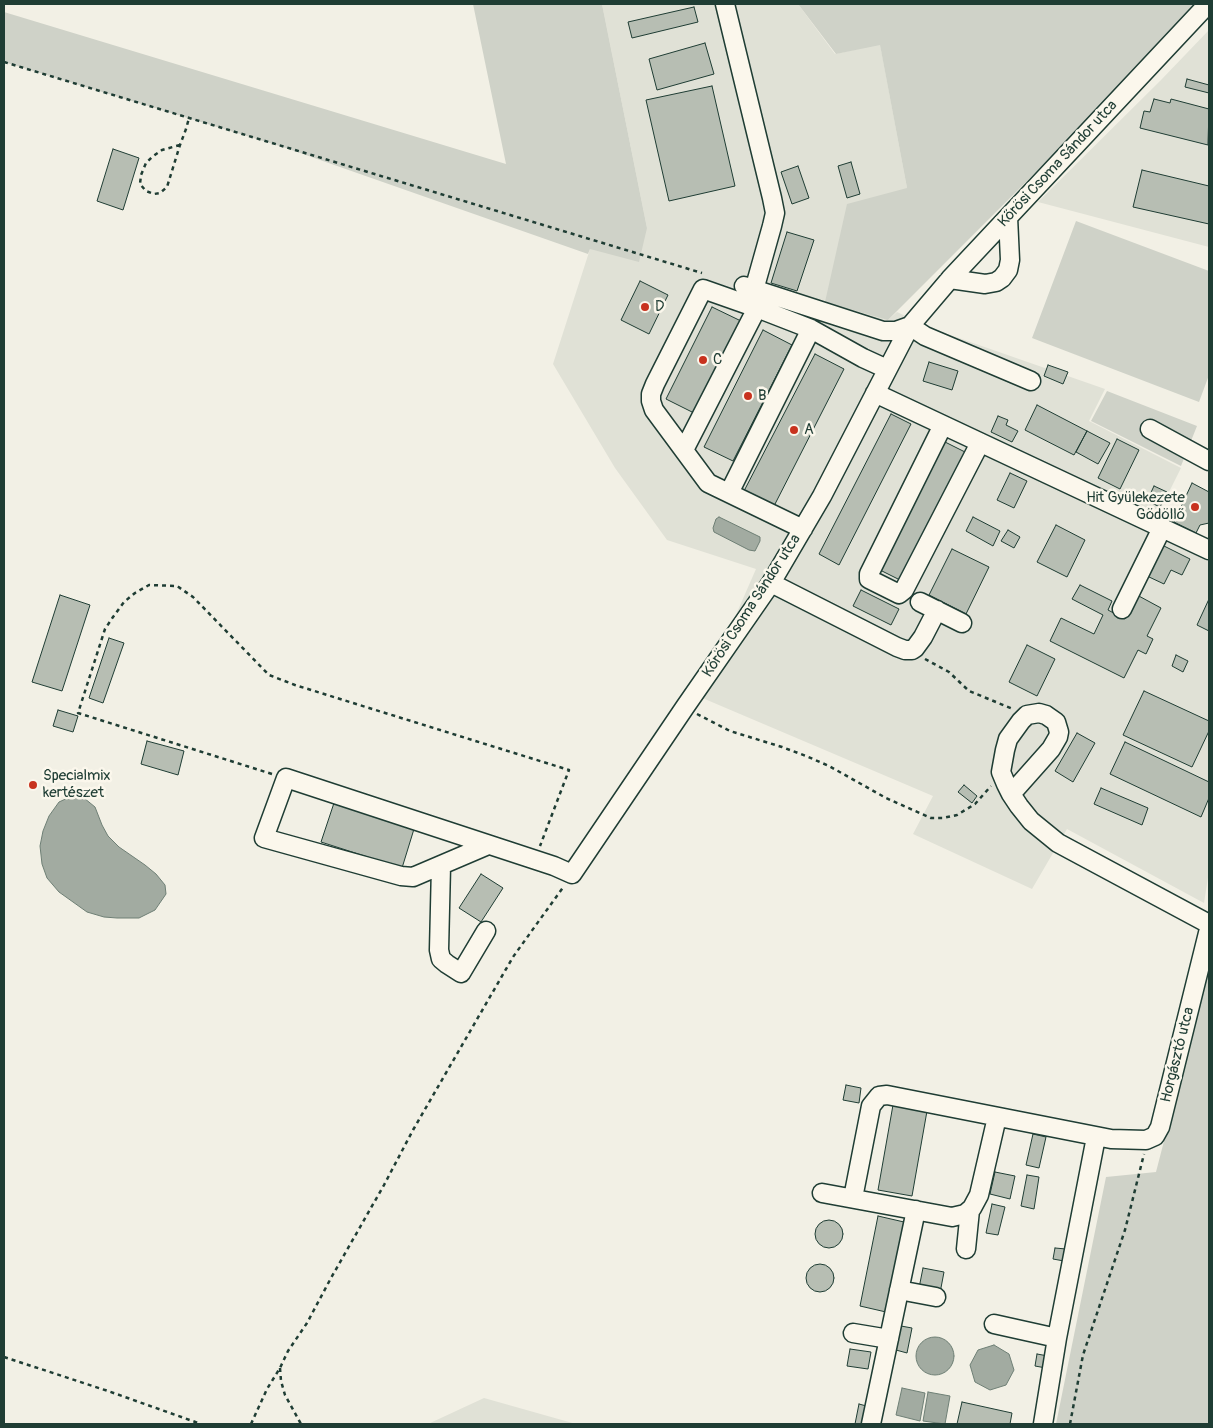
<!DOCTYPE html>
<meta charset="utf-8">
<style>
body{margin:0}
#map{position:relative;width:1213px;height:1428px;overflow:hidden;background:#f2f0e5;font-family:Pangolin,sans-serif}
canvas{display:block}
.frame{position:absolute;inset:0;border:5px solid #1f3d34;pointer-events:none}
</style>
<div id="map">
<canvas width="1213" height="1428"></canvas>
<div class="frame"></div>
</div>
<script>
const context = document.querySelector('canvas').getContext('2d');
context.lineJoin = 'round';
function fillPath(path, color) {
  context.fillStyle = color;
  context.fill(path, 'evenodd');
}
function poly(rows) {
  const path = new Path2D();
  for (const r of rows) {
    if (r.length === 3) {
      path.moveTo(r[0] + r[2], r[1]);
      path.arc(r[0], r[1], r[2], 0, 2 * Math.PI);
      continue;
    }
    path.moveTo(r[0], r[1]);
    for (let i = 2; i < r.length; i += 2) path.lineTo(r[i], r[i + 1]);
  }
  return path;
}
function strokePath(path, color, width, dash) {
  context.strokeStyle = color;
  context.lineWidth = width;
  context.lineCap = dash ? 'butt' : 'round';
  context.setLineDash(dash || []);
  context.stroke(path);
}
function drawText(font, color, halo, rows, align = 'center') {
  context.font = font + ' Pangolin,sans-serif';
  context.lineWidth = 5;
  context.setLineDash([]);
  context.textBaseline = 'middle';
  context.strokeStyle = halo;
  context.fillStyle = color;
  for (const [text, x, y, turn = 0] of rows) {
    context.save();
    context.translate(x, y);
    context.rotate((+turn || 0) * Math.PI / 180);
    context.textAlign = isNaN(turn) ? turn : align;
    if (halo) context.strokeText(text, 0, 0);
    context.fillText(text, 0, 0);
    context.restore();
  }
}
const built = poly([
 [602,4,798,4,835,54,880,44,907,188,888,320,897,312,933,329,1105,389,1089,421,1181,468,1156,518,1209,544,1209,871,1204,903,1067,829,1032,889,913,834,933,796,700,697,756,569,667,540,615,468,553,364,590,249,647,228],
 [1209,30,1209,247,1038,202,1161,80],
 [484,1398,576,1424,428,1424]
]);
const green = poly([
 [473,4,602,4,647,228,639,262,590,249,588,254,283,147,4,62,4,12,506,164],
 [798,4,1198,4,1161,47,888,320,825,302,847,204,907,188,880,45,836,54],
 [1076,221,1209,271,1209,375,1199,402,1032,338],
 [1107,391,1197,426,1181,466,1091,421],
 [1209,967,1209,1424,1056,1424,1106,1177,1156,1172]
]);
const water = poly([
 [719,517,760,537,760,541,755,551,749,550,714,532,713,528,716,519,719,517],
 [70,797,84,798,95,807,102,825,108,836,119,847,145,865,156,874,165,885,166,894,155,910,139,918,117,918,104,917,87,912,59,892,47,878,42,864,40,846,43,831,49,816,59,802,70,797],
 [935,1356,19],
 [994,1345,1009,1354,1014,1370,1006,1385,990,1390,975,1382,970,1365,978,1350,994,1345],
 [902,1388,925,1393,920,1421,896,1415,902,1388],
 [928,1392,950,1396,945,1424,923,1421,928,1392]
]);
const building = poly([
 [694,7,698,22,632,38,628,22,694,7],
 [705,43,714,74,657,90,649,59,705,43],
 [1187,79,1209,85,1209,93,1185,87,1187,79],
 [712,86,735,186,669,201,646,100,712,86],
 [1154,99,1170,103,1171,99,1209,109,1208,145,1140,128,1144,111,1150,112,1154,99],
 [113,149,139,158,123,210,97,201,113,149],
 [851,162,860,194,847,198,838,166,851,162],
 [798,166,809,198,792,204,781,172,798,166],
 [1142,170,1209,186,1209,224,1133,207,1142,170],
 [787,232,814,240,797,291,771,283,787,232],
 [640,281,668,295,649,334,621,320,640,281],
 [712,307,741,321,694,413,666,399,712,307],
 [763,330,792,345,733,461,704,447,763,330],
 [815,354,844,369,774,506,744,491,815,354],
 [929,362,958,371,952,390,923,381,929,362],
 [1048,365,1068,372,1063,384,1044,376,1048,365],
 [1037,405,1087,431,1074,455,1025,430,1037,405],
 [891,414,911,424,839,565,819,554,891,414],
 [998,416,1008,420,1006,425,1018,431,1012,442,991,432,998,416],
 [1087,431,1110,443,1098,464,1076,452,1087,431],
 [1117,439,1139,450,1120,489,1098,478,1117,439],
 [941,440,965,452,902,581,878,569,941,440],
 [1010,473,1027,481,1014,508,997,500,1010,473],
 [1192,483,1209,492,1209,523,1200,525,1196,533,1174,522,1192,483],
 [1154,486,1167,492,1160,507,1147,501,1154,486],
 [973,517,1000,531,993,546,966,531,973,517],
 [1056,525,1085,540,1067,577,1037,562,1056,525],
 [1008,530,1020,537,1014,548,1001,541,1008,530],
 [1162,545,1190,559,1182,575,1171,570,1164,584,1147,576,1162,545],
 [952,549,989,567,966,614,929,595,952,549],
 [1080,585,1112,601,1108,610,1125,619,1137,595,1161,608,1147,636,1153,639,1146,654,1138,650,1124,678,1050,641,1061,618,1094,634,1103,615,1072,599,1080,585],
 [861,590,899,609,891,625,853,606,861,590],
 [60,595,90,605,62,691,32,682,60,595],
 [1209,599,1209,631,1197,625,1209,599],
 [109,638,124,643,103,703,89,698,109,638],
 [1027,645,1055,659,1037,696,1009,682,1027,645],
 [1176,655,1188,661,1183,672,1172,666,1176,655],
 [1144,691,1209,721,1209,731,1192,767,1123,735,1144,691],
 [58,710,78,716,73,732,53,726,58,710],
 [1077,733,1095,743,1073,782,1055,771,1077,733],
 [147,741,184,751,178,775,141,764,147,741],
 [1125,742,1209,782,1209,798,1201,817,1110,774,1125,742],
 [964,785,977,796,972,803,958,792,964,785],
 [1101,788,1148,808,1142,825,1094,804,1101,788],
 [334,803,414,829,402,868,321,842,334,803],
 [481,874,503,888,481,922,459,908,481,874],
 [846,1085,861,1088,859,1103,843,1100,846,1085],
 [893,1105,927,1111,912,1196,878,1190,893,1105],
 [1033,1134,1046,1137,1039,1168,1026,1165,1033,1134],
 [995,1172,1015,1176,1010,1199,990,1194,995,1172],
 [1027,1175,1039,1177,1034,1209,1021,1206,1027,1175],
 [992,1204,1005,1207,998,1235,986,1233,992,1204],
 [878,1216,904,1222,886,1312,860,1306,878,1216],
 [829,1234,14],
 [1055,1248,1066,1249,1064,1261,1053,1259,1055,1248],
 [820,1278,14],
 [923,1268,944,1272,940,1293,919,1288,923,1268],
 [901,1326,912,1328,907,1353,896,1350,901,1326],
 [850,1349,871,1352,868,1369,847,1366,850,1349],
 [1037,1354,1048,1356,1046,1368,1035,1366,1037,1354],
 [962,1402,1012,1413,1010,1424,957,1424,962,1402],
 [859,1404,870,1407,866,1424,855,1424,859,1404]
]);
const path = poly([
 [4,62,702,273],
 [180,145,162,150,152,157,146,163,141,175,140,184,146,191,154,194,160,193,167,187,180,145,186,129,189,118],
 [925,659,949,672,969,691,1013,709],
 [697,714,730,731,782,747,806,756,829,766,886,798,931,818,943,818,957,815,975,804,991,786],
 [272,774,78,713,105,629,113,617,124,602,135,593,149,585,177,586,193,597,269,675,295,685,569,770,540,846],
 [4,1357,108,1391,201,1424],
 [280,1368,281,1381,285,1395,301,1424],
 [251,1424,267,1389,280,1368,288,1351,307,1323,331,1278,384,1185,413,1130,513,957,564,886],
 [1070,1424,1083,1355,1125,1230,1144,1154]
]);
const minor = poly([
 [725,4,772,198,775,213,772,226,754,290],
 [950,279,985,284,996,282,1002,278,1008,270,1010,260,1008,217],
 [744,286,883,331,896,331,910,326,925,336,1031,381],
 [875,393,1209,550],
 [943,425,869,574,869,579,899,594,904,590,980,443],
 [1150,429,1209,461],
 [684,450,757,308],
 [729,493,811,329],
 [803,529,708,483,654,410,651,401,651,394,655,384,703,289,757,308,811,329,863,358,887,369],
 [771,583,897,647,905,650,912,650,915,648,923,637,937,610],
 [920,602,962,623],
 [1122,609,1162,528],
 [1011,794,1051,749,1058,737,1059,732,1056,722,1046,715,1039,713,1027,715,1021,721,1008,739,1005,750,1001,772,1006,784,1011,794,1019,806,1031,821,1058,843,1209,924],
 [488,845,413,877,401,876,264,838,286,778,554,866,572,874,685,707,771,583,822,496,910,326,950,279,1208,4],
 [441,866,439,950,441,959,447,964,461,973,486,931],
 [822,1193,952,1217,965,1214,972,1208,979,1195,997,1117],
 [853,1198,871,1106,879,1096,887,1095,1111,1139,1146,1140,1155,1136,1160,1127,1209,929],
 [966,1249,970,1210],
 [899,1290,936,1297],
 [994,1324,1057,1338],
 [853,1333,889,1339],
 [871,1424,916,1210],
 [1043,1424,1057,1338,1096,1137]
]);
const markers = [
 [645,307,5,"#c8321e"],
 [703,360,5,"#c8321e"],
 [748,396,5,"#c8321e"],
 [794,430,5,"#c8321e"],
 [1195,507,5,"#c8321e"],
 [33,785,5,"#c8321e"]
];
const streetNames = [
 ["Kőrösi Csoma Sándor utca",1058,164,-47],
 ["Kőrösi Csoma Sándor utca",752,606,-57],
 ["Horgásztó utca",1178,1055,-76]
];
const poiNames = [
 ["D",655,307],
 ["C",713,360],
 ["B",758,396],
 ["A",804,430],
 ["Hit Gyülekezete",1185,498,"right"],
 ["Gödöllő",1185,515,"right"],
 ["Specialmix",43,776],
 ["kertészet",43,793]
];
fillPath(built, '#e0e1d6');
fillPath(green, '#cfd2c8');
fillPath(water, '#a2aba1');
strokePath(water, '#6e7f75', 1);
fillPath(building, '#b7beb3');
strokePath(building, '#1f3d34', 1);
strokePath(minor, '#1f3d34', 21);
strokePath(path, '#1f3d34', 2.5, [4, 4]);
strokePath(minor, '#fbf7ec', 18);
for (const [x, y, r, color] of markers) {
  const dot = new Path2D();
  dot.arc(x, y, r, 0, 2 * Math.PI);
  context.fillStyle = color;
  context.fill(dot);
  strokePath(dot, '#fbf7ec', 2);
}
drawText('15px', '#1f3d34', '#fbf7ec', streetNames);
drawText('15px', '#1f3d34', '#fbf7ec', poiNames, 'left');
</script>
